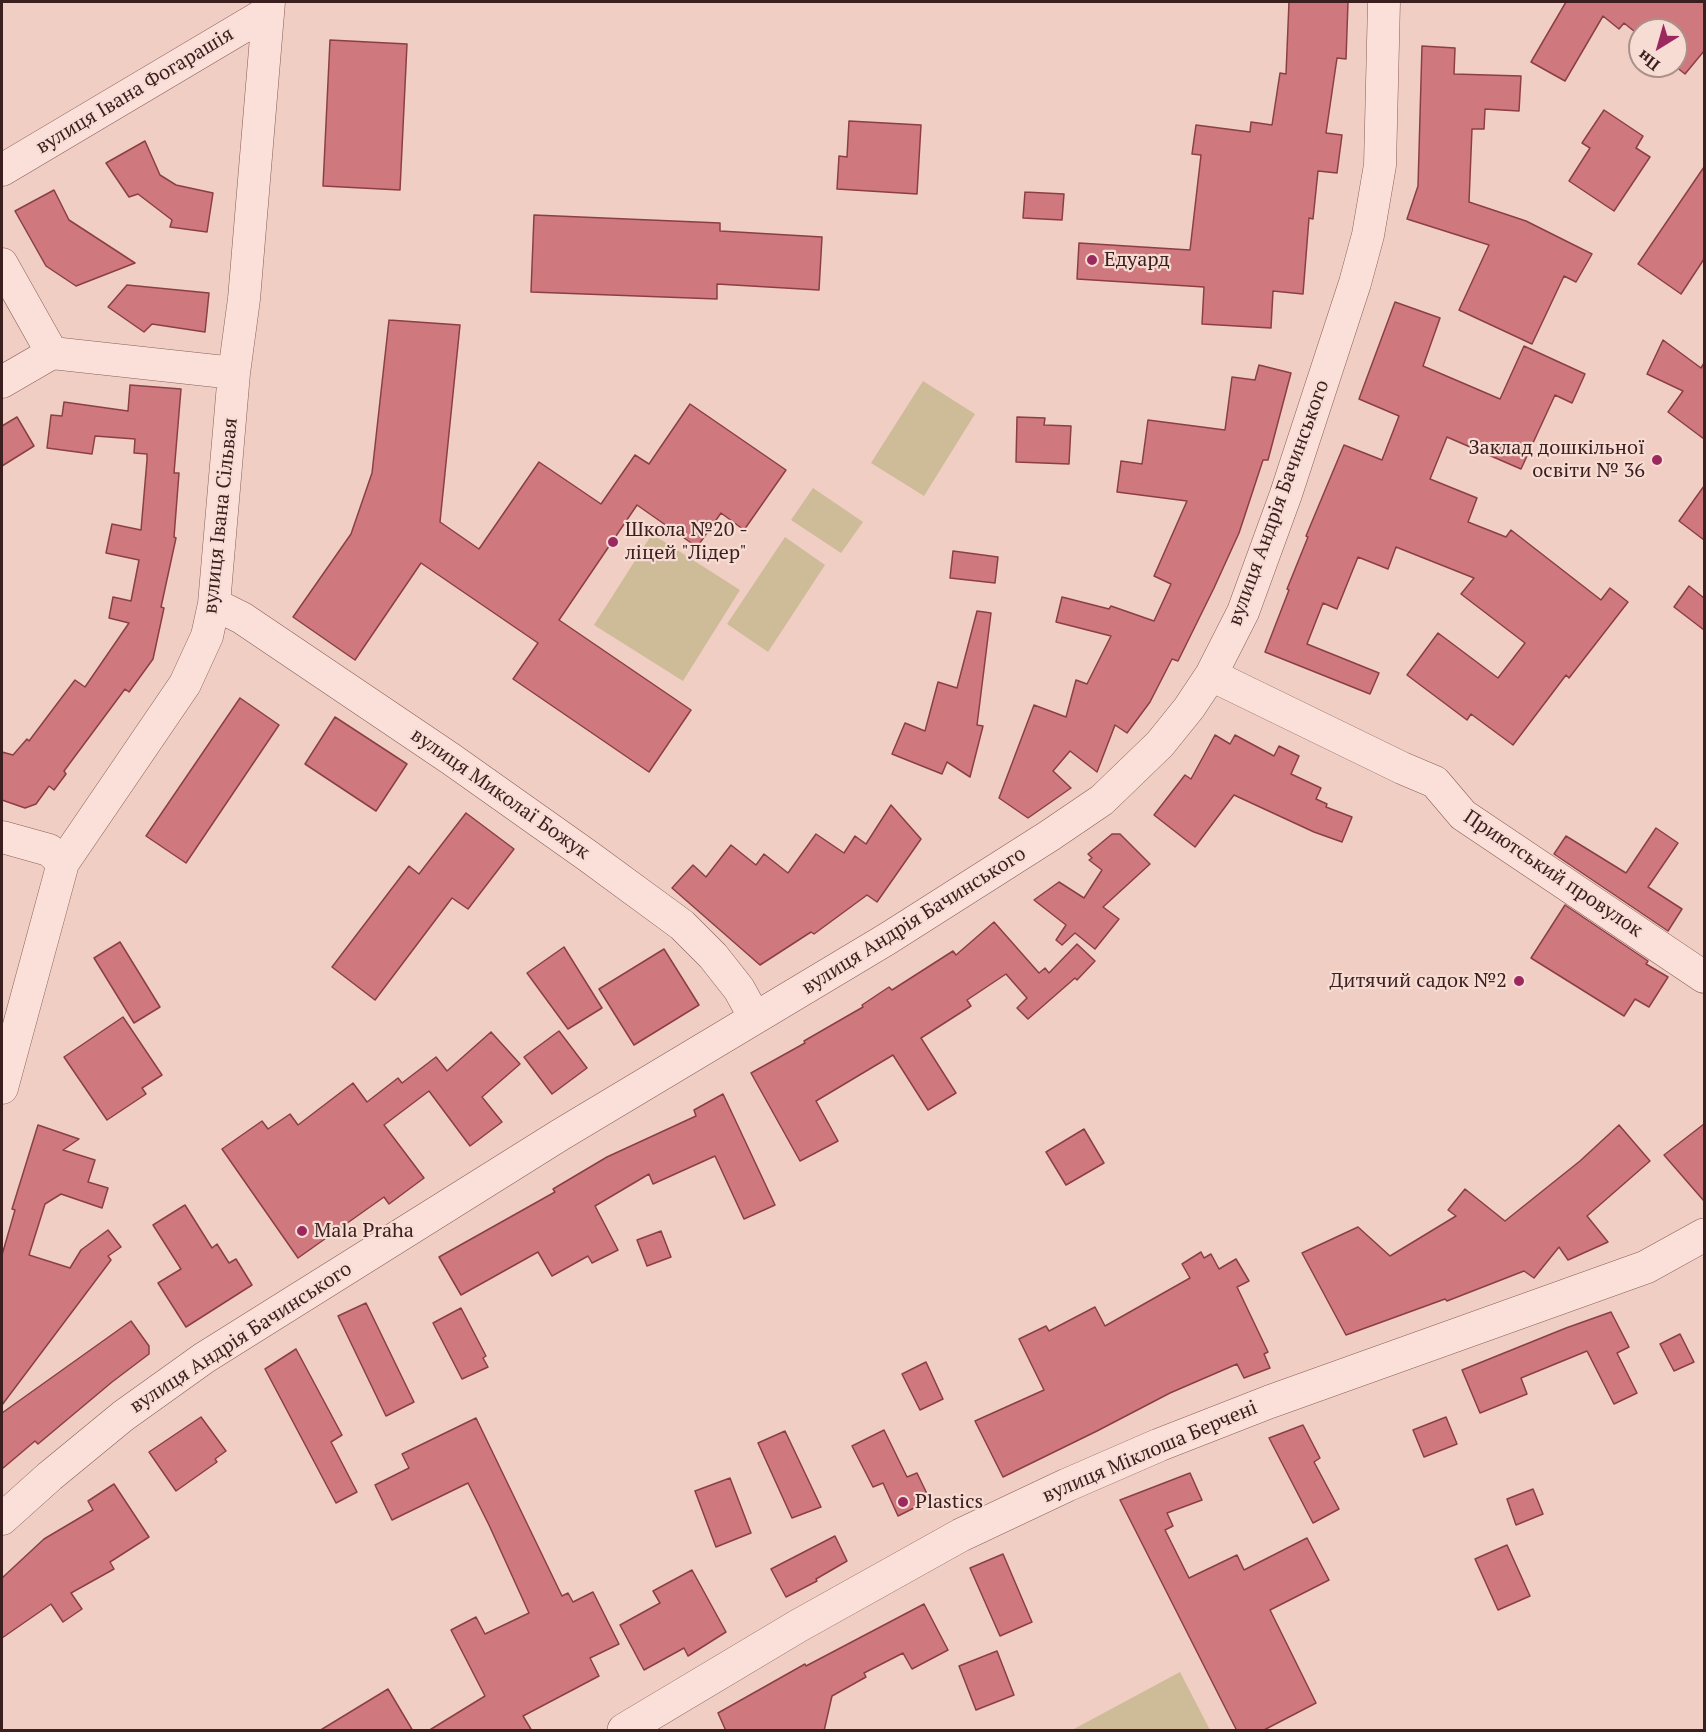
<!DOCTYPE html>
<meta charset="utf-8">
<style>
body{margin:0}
#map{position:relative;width:1706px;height:1732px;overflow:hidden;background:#f0cec4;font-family:"PT Serif",serif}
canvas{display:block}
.frame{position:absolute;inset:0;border:3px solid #3b1e1e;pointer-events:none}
.north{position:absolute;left:1628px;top:18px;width:60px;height:60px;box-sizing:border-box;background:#f7dcd4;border:2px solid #ac908b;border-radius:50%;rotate:217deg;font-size:16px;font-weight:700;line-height:24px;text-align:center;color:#3b1e1e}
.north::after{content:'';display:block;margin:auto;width:21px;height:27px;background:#9c2860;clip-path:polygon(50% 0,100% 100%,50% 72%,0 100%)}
</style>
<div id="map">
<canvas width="1706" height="1732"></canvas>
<div class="frame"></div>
<div class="north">Пн</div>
</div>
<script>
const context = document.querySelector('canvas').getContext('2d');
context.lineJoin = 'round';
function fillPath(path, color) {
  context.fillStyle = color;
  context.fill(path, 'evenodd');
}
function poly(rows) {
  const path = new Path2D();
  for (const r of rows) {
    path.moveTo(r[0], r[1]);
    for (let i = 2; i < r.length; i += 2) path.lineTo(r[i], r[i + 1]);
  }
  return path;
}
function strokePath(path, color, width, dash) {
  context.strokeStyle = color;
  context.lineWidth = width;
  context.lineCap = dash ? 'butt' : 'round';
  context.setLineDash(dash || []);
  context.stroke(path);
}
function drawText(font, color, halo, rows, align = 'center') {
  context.font = font + ' "PT Serif",serif';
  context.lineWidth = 4.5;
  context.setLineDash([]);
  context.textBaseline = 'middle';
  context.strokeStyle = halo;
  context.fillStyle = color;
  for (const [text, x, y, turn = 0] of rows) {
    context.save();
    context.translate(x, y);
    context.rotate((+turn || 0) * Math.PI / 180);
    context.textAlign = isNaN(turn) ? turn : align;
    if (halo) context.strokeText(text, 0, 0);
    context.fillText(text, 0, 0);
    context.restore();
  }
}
const green = poly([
 [923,381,975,414,924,496,871,463],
 [813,488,863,522,841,553,791,520],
 [652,534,740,590,683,681,594,625],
 [785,537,825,565,768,652,727,624],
 [1180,1672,1210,1730,1072,1730]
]);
const building = poly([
 [1289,2,1348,2,1346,59,1337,58,1326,133,1342,135,1337,173,1318,171,1313,219,1309,218,1303,294,1273,291,1271,328,1202,324,1204,287,1077,279,1079,243,1190,250,1201,155,1192,154,1196,125,1250,132,1251,122,1272,125,1280,73,1286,74,1289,2],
 [1566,2,1704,2,1704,51,1685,74,1675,66,1676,30,1640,30,1640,36,1624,23,1619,29,1603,16,1565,81,1531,62,1566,2],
 [330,40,407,44,400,190,323,186,330,40],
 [1422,46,1455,48,1454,74,1521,76,1519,111,1485,109,1484,129,1472,129,1469,202,1526,221,1592,254,1576,282,1564,276,1532,344,1459,310,1489,245,1407,219,1418,186,1422,46],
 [1604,110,1643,136,1636,148,1650,157,1614,211,1569,181,1590,148,1582,143,1604,110],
 [849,121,921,125,917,194,837,189,839,156,847,157,849,121],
 [145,141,160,175,176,185,213,193,207,232,170,227,172,220,138,194,129,197,106,163,145,141],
 [1704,167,1704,259,1681,294,1638,264,1704,167],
 [54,190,69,220,135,263,76,286,46,266,15,211,54,190],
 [1025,192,1064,194,1062,220,1023,218,1025,192],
 [534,215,720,223,720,231,822,237,819,290,717,284,717,299,531,292,534,215],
 [127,285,209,293,205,332,152,324,144,332,108,307,127,285],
 [1395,302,1440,318,1423,366,1500,399,1524,346,1585,374,1572,403,1555,395,1521,469,1447,437,1430,479,1477,498,1468,522,1506,537,1511,530,1601,600,1610,588,1628,602,1569,678,1566,675,1513,745,1471,714,1467,720,1407,675,1438,633,1498,678,1525,643,1461,594,1474,578,1396,547,1388,569,1358,557,1337,609,1323,603,1307,644,1379,673,1370,694,1265,652,1289,590,1287,589,1308,537,1306,536,1344,445,1382,460,1399,416,1359,399,1395,302],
 [389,320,460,325,440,522,479,549,539,462,601,504,635,455,649,464,690,404,786,470,744,530,721,513,697,547,637,505,559,620,691,710,649,772,513,679,538,643,421,563,355,660,293,617,351,534,372,473,389,320],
 [1663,340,1701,368,1704,363,1704,439,1668,412,1683,391,1647,374,1663,340],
 [1259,365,1291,373,1268,460,1263,460,1239,533,1214,588,1178,661,1172,659,1150,702,1127,733,1115,725,1097,772,1070,751,1053,771,1071,788,1028,818,999,798,1034,705,1066,717,1076,680,1087,684,1111,636,1056,622,1062,597,1109,609,1111,606,1154,621,1171,584,1154,576,1187,501,1117,492,1121,461,1142,464,1148,420,1225,430,1232,377,1255,380,1259,365],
 [130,385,181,389,174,473,179,473,174,537,176,538,161,607,164,608,153,659,129,692,125,689,64,771,66,774,54,790,49,786,36,804,25,808,2,800,2,752,13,755,27,739,29,741,75,680,85,687,129,623,109,618,113,597,131,601,139,560,106,553,112,524,141,530,147,460,147,454,134,453,135,439,95,436,92,454,47,448,51,415,62,416,64,402,128,411,130,385],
 [17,417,34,446,2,466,2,426,17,417],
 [1017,417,1045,418,1044,425,1071,426,1069,464,1016,462,1017,417],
 [1704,486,1704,540,1679,521,1704,486],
 [953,551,998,557,995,583,950,578,953,551],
 [1689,586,1704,598,1704,630,1674,607,1689,586],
 [977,611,991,613,977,725,983,726,970,777,947,762,942,774,892,754,905,723,925,731,938,682,957,688,977,611],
 [240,698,279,725,186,863,146,836,240,698],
 [335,717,407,764,376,811,305,764,335,717],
 [1215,735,1230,744,1235,735,1274,756,1279,746,1299,756,1291,774,1321,788,1316,799,1327,804,1326,807,1352,817,1342,842,1314,832,1234,795,1195,847,1154,815,1185,775,1191,779,1215,735],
 [891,805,921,839,877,902,867,895,814,934,811,932,760,965,672,888,693,865,706,877,731,845,756,865,764,854,788,873,816,834,844,853,855,836,866,844,891,805],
 [466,813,514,849,468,909,452,898,375,1000,332,967,409,866,419,874,466,813],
 [1656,828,1678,843,1648,887,1682,909,1668,931,1554,854,1566,836,1626,873,1656,828],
 [1112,834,1120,834,1150,864,1103,907,1119,919,1095,949,1075,933,1062,945,1056,940,1066,925,1034,900,1059,882,1084,898,1102,870,1089,860,1092,858,1088,854,1112,834],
 [1565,905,1648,961,1646,964,1668,977,1649,1007,1635,999,1624,1016,1531,958,1565,905],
 [994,922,1039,973,1045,968,1049,973,1077,944,1095,961,1077,980,1075,978,1028,1019,1017,1008,1027,998,1006,974,967,1000,971,1006,921,1038,956,1093,928,1110,893,1055,816,1101,838,1141,800,1161,751,1073,805,1043,804,1041,863,1007,862,1005,889,987,892,990,953,951,956,955,994,922],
 [120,942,160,1007,134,1023,94,958,120,942],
 [564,947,602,1008,568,1029,527,973,564,947],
 [664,949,699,1005,634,1045,599,989,664,949],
 [123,1017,162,1075,142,1088,146,1094,107,1120,64,1057,123,1017],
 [559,1031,587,1068,552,1094,524,1057,559,1031],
 [491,1032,520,1064,482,1097,502,1122,470,1146,429,1091,384,1125,424,1178,389,1204,384,1197,298,1258,222,1149,262,1121,268,1129,290,1114,298,1125,353,1083,367,1102,398,1078,402,1083,436,1057,447,1071,491,1032],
 [723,1094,775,1205,744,1219,715,1156,653,1184,649,1174,595,1206,618,1250,592,1263,588,1256,552,1276,538,1252,461,1295,439,1257,555,1192,553,1189,607,1157,696,1116,694,1110,723,1094],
 [1704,1124,1704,1201,1664,1155,1704,1124],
 [38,1125,79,1139,63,1150,95,1160,88,1182,108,1188,102,1208,61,1194,45,1204,29,1255,70,1268,81,1250,108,1230,121,1247,108,1256,111,1260,2,1405,2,1255,15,1210,12,1209,38,1125],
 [1619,1125,1650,1161,1587,1216,1608,1242,1568,1260,1559,1247,1534,1278,1524,1271,1447,1301,1445,1299,1346,1335,1302,1253,1358,1227,1390,1256,1456,1216,1448,1210,1465,1189,1505,1221,1580,1161,1619,1125],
 [1084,1129,1104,1163,1066,1185,1046,1152,1084,1129],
 [185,1205,212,1248,217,1244,229,1263,236,1259,252,1285,186,1327,158,1283,181,1269,153,1225,185,1205],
 [661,1231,671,1257,647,1266,637,1240,661,1231],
 [1201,1252,1204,1258,1211,1254,1219,1269,1236,1259,1249,1281,1237,1287,1268,1352,1264,1354,1270,1368,1244,1378,1237,1364,1170,1393,1097,1431,1003,1477,975,1421,1044,1390,1019,1339,1046,1326,1049,1331,1095,1307,1105,1326,1190,1278,1182,1264,1201,1252],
 [366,1303,414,1402,386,1416,338,1316,366,1303],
 [461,1308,486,1356,483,1358,488,1367,462,1379,433,1323,461,1308],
 [1611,1312,1629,1347,1617,1353,1637,1393,1614,1404,1587,1351,1521,1378,1527,1394,1480,1413,1462,1370,1566,1328,1611,1312],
 [131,1321,149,1346,149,1354,112,1382,38,1444,35,1441,2,1469,2,1413,131,1321],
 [1680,1334,1694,1362,1674,1371,1660,1344,1680,1334],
 [296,1349,342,1435,331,1442,357,1492,336,1503,265,1369,296,1349],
 [926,1362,943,1399,920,1410,902,1374,926,1362],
 [201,1417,226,1451,215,1459,217,1462,176,1491,149,1452,201,1417],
 [1446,1417,1457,1444,1424,1457,1413,1430,1446,1417],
 [476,1418,562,1596,568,1593,573,1602,593,1592,619,1644,590,1658,599,1676,523,1716,532,1731,428,1731,485,1696,451,1630,476,1617,485,1634,529,1613,489,1525,468,1483,392,1520,375,1485,409,1468,402,1454,476,1418],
 [1303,1425,1320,1458,1314,1462,1339,1509,1313,1523,1269,1438,1303,1425],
 [884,1430,907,1477,917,1473,930,1500,898,1516,883,1483,873,1487,852,1446,884,1430],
 [785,1431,821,1507,792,1518,758,1443,785,1431],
 [1190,1473,1202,1500,1167,1513,1173,1526,1165,1530,1189,1578,1237,1555,1244,1570,1307,1538,1329,1580,1270,1610,1316,1703,1262,1731,1237,1731,1120,1500,1190,1473],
 [730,1478,751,1533,716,1547,695,1491,730,1478],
 [114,1484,149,1537,110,1562,114,1569,71,1593,82,1609,63,1622,51,1604,2,1638,2,1578,44,1539,93,1510,88,1501,114,1484],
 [1533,1489,1543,1514,1516,1525,1507,1499,1533,1489],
 [835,1536,847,1561,816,1579,817,1581,786,1597,771,1569,835,1536],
 [1507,1545,1530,1596,1498,1610,1475,1559,1507,1545],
 [1003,1554,1032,1622,1000,1636,970,1568,1003,1554],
 [692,1570,726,1632,688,1656,684,1648,644,1670,620,1625,660,1603,653,1591,692,1570],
 [924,1604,948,1650,912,1669,903,1653,864,1673,866,1677,832,1696,824,1731,726,1731,718,1713,805,1664,806,1666,924,1604],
 [997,1651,1014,1695,976,1710,959,1666,997,1651],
 [388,1689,413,1731,319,1731,388,1689]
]);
const minor = poly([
 [2,170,268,12],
 [2,264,52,353],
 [2,382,52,353,234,373],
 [214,604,242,618,451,759,588,856,682,925,713,956,739,989,755,1018],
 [1211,675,1402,768,1435,782,1463,815,1704,977],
 [2,837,49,850,63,863],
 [2,1088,63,863,185,684,207,636,214,604,234,373,244,299,269,2],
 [2,1519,50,1476,123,1416,204,1358,560,1135,887,939,1049,836,1102,800,1160,744,1189,708,1211,675,1243,612,1286,494,1355,283,1368,235,1380,165,1384,2]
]);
const tertiary = poly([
 [624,1730,798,1626,961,1535,1067,1485,1159,1445,1269,1402,1646,1267,1704,1235]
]);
const markers = [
 [1092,260,6,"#9c2860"],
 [1657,460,6,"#9c2860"],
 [613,542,6,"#9c2860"],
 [1519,981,6,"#9c2860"],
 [302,1231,6,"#9c2860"],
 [903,1502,6,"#9c2860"]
];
const streetNames = [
 ["вулиця Івана Фогарашія",135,91,-31],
 ["вулиця Андрія Бачинського",1279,503,-70],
 ["вулиця Івана Сільвая",221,516,-84],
 ["вулиця Миколаї Божук",500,794,35],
 ["Приютський провулок",1553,874,34],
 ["вулиця Андрія Бачинського",914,921,-32],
 ["вулиця Андрія Бачинського",241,1338,-33],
 ["вулиця Міклоша Берчені",1150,1452,-23]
];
const poiNames = [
 ["Едуард",1104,260],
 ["Заклад дошкільної",1645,448,"right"],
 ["освіти № 36",1645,471,"right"],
 ["Школа №20 -",625,530],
 ["ліцей \"Лідер\"",625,553],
 ["Дитячий садок №2",1507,981,"right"],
 ["Mala Praha",314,1231],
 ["Plastics",915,1502]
];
fillPath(green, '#cebb97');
fillPath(building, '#cf797e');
strokePath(building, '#8b3f45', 1.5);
strokePath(minor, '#8b5d5a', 33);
strokePath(tertiary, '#8b5d5a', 34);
strokePath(minor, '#fae0d8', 32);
strokePath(tertiary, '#fae0d8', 33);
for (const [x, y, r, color] of markers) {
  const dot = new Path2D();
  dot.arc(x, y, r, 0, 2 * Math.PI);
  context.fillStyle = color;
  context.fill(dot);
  strokePath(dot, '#f7dcd4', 2);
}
drawText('20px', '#3b1e1e', '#f7dcd4', streetNames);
drawText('20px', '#3b1e1e', '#f7dcd4', poiNames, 'left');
</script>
